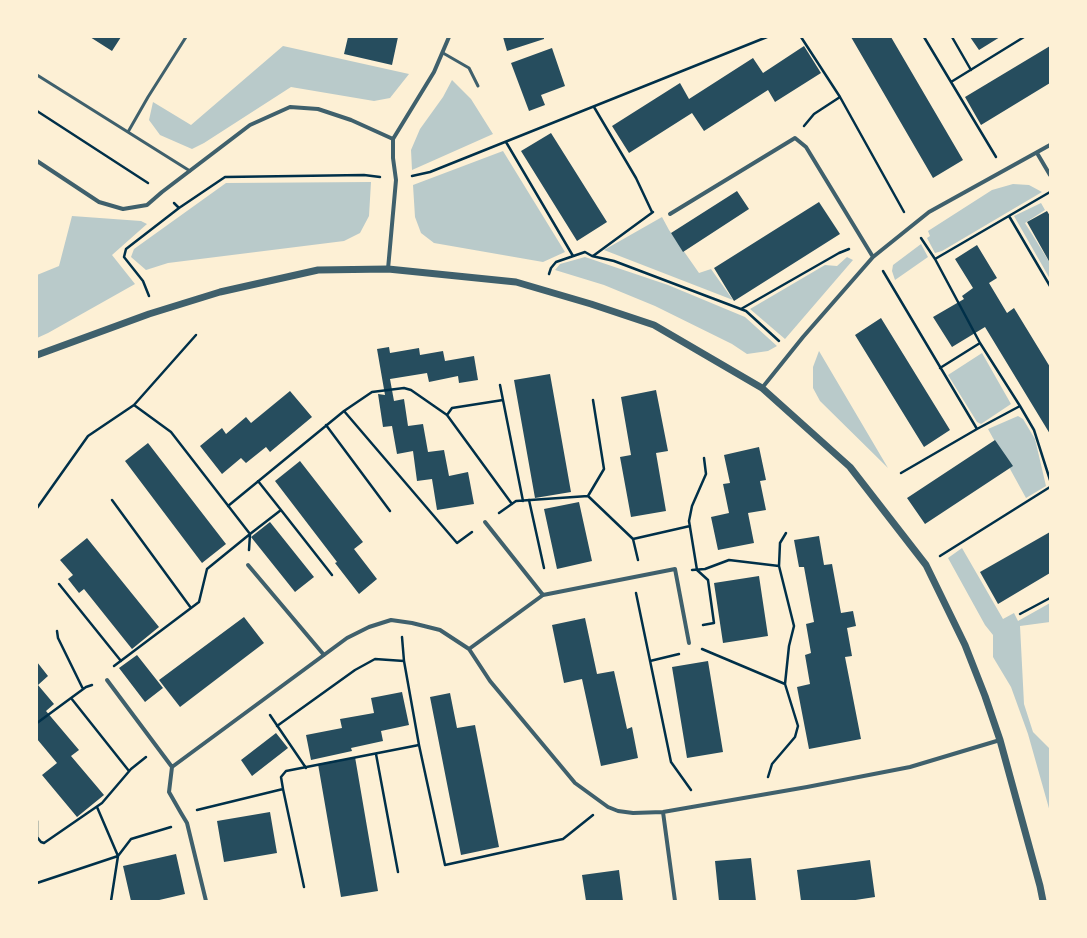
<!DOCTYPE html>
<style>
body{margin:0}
#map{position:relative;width:1087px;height:938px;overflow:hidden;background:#fdf0d5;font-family:"Open Sans",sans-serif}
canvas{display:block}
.frame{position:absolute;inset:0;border:38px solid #fdf0d5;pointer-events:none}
</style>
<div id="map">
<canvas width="1087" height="938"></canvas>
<div class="frame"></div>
</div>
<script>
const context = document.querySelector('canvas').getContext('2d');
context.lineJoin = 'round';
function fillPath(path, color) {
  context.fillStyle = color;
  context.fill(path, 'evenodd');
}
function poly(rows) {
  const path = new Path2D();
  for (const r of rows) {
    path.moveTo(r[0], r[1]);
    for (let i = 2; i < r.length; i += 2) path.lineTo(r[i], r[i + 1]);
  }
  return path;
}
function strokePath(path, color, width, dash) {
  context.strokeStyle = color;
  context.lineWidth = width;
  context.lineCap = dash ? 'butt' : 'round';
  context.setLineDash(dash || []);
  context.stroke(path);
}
const green = poly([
 [283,46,409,74,390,98,374,101,291,87,204,143,192,149,160,135,149,120,153,102,191,125],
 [452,80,471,99,493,134,412,170,411,150,420,129,443,97],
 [503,151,565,252,543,262,434,243,421,233,415,217,413,185],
 [371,182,369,216,360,233,344,241,168,263,146,270,131,257,134,249,226,183],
 [1013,184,1029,185,1042,192,942,251,935,253,927,238,930,236,928,231,992,190],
 [1041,203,1045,210,1025,223,1050,263,1050,279,1014,216],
 [72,216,141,221,147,224,112,255,135,284,48,333,37,338,37,275,59,266],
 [662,217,669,230,699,273,711,269,733,300,604,250],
 [921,244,928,257,895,280,892,271,893,265],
 [585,257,668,285,745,317,777,346,768,351,747,354,732,344,655,306,604,285,555,270,560,264],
 [847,257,853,260,785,339,750,309,825,265,837,266],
 [819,351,888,468,820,401,813,388,813,367],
 [982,353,1011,404,981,424,977,422,948,375],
 [1018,416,1023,419,1035,439,1046,486,1026,498,988,429],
 [962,548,1003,619,1014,613,1018,621,1050,603,1050,622,1020,626,1024,704,1033,732,1050,749,1050,812,1028,734,1011,687,993,657,993,635,985,625,948,558]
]);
const building = poly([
 [90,37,121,37,112,51],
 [348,37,398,37,392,65,344,54],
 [503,37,544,37,544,39,507,51],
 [851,37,891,37,963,160,933,178],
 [970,37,1000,37,979,50],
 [804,46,821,73,775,102,768,90,704,131,692,113,629,153,612,126,680,83,689,99,753,58,763,73],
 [1050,46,1050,83,981,125,965,97],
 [552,48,565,86,541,95,545,105,529,111,511,63],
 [551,133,607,222,577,241,521,151],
 [737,191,749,209,683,252,671,233],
 [819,202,840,234,734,301,714,268],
 [1047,211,1050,216,1050,263,1027,222],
 [977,245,997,278,989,283,1007,313,1014,308,1050,367,1050,434,985,327,952,347,933,317,964,299,962,296,973,288,955,259],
 [881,318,950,430,924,447,855,335],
 [389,347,390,353,419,348,420,355,443,351,445,361,474,356,478,380,459,383,458,376,429,382,427,373,390,379,394,401,404,399,408,426,423,424,428,452,444,450,449,476,468,472,474,504,437,510,432,479,417,481,413,451,397,454,392,426,383,427,378,394,385,395,377,349],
 [550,374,571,492,535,498,514,380],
 [656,390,668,451,656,453,666,511,631,517,620,457,631,455,621,397],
 [290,391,312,417,270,452,266,447,246,463,241,458,222,474,200,446,222,428,226,434,246,417,251,423],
 [995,440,1013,466,925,524,907,498],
 [148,443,226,544,202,563,125,461],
 [759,447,766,480,760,481,766,510,748,513,754,543,718,550,711,517,729,513,723,484,730,483,724,455],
 [300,461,363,542,354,549,377,579,359,594,335,563,337,562,275,481],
 [579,502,592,561,557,569,544,509],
 [270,522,314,577,295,592,251,537],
 [1050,532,1050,573,998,604,980,572],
 [819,536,824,565,832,564,841,613,853,611,856,626,847,628,852,656,845,657,861,739,809,749,797,687,810,684,805,655,811,653,806,624,814,622,804,567,799,567,794,540],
 [87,538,159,627,132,649,84,589,79,593,68,579,73,575,60,560],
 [759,576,768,636,723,643,714,583],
 [244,617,264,643,180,707,159,680],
 [585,618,597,674,614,671,627,729,632,727,638,758,601,766,582,679,564,683,552,625],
 [137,655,163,688,145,702,119,668],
 [708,661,723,752,687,758,672,667],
 [37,662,48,676,38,685,54,704,46,711,79,750,71,756,104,795,77,817,42,775,57,763,37,739],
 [402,692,409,725,381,731,383,741,351,748,352,751,311,760,306,735,342,728,340,719,374,713,371,698],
 [450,693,457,728,475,725,499,847,461,855,430,697],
 [276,733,288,748,252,776,241,760],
 [355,757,378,891,341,897,318,764],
 [270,812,277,853,224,862,217,821],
 [176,854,185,894,155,901,131,901,123,866],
 [751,858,756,901,719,901,715,861],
 [870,860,875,897,849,901,801,901,797,870],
 [619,870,623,901,586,901,582,875]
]);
const path = poly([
 [801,37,840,97,904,212],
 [924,37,996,157],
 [952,37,971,70],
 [951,82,1024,37],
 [594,107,636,178,652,212],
 [37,111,148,183],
 [804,126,814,114,840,97],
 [506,142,573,256],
 [412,176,430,172,767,37],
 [174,203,179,208,225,177,364,175,380,177],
 [1009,216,1050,286],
 [921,238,935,259,1050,192],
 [593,256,653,212],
 [935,259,980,343],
 [883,271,977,429,1020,406],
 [549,274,551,268,556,262,585,252,592,256,614,261,746,311,779,341],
 [149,296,143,281,124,257,126,249,179,208],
 [741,309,839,253,849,249],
 [940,368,980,343,1020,406,1034,430,1050,480],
 [500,385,523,501],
 [134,405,171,432,250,534,249,550],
 [344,411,372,392,404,388,411,390,447,415,512,504],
 [447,415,452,408,503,400],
 [326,425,390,511],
 [901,473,977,429],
 [588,496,604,469,593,400],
 [112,500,191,608],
 [529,500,544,568],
 [228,506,344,411,457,543,472,532],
 [37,508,88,436,134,405,196,335],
 [281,510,332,575],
 [499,513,516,501,588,496,633,539,638,560],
 [633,539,690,526],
 [940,556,1050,487],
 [692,570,705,569,729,560,779,566],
 [59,584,121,661],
 [636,593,671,762,691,790],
 [1020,614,1050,598],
 [703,625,714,623,708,580,697,570,689,521,692,506,706,474,704,458],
 [57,631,58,638,83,689],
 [402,637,404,661],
 [702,649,785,684],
 [650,661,679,654],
 [114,666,199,602,207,569,250,534,281,510,258,481],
 [71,698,129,771],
 [270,715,306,768],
 [37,723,86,687,92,685],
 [277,726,355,670,375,659,404,661,419,745],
 [376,754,398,872],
 [768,777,772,764,795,737,798,726,785,684,789,646,794,626,779,566,780,543,786,533],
 [283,789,281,777,286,771,419,745,445,865,563,839,593,815],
 [97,807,118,856],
 [197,810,283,789,304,887],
 [37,821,37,837,41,842,44,843,102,803,131,769,146,757],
 [37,883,118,856,131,839,171,827],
 [111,901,118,856]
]);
const service = poly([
 [443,53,469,68,478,86],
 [37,75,190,171],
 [128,132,148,97,186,37]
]);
const minor = poly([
 [393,139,434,72,449,37],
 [1037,153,1050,175],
 [37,161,99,202,123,209,147,205,162,192,250,125,290,107,318,109,351,120,393,139,393,158,396,180,388,269],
 [670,214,795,138,806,147,873,257],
 [762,388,803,337,873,257,929,212,1050,145],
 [485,522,543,595],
 [248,565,324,655],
 [469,649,543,595,675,569,689,643],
 [107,680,172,767,169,792,181,813,187,823,206,901],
 [172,767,347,638,369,627,391,620,412,623,440,630,469,649,490,681,575,783,608,807,618,811,633,813,663,812,807,787,910,767,1000,740],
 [663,812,675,901]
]);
const tertiary = poly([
 [37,355,149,314,220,292,318,270,388,269,516,282,591,304,654,325,762,388,850,467,926,565,965,645,985,696,1000,740,1040,886,1043,901]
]);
fillPath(green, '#b9caca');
fillPath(building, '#264d5e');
strokePath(path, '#003049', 2.5);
strokePath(service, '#3f606c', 3);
strokePath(minor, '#3f606c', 4);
strokePath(tertiary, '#3f606c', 7);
</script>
